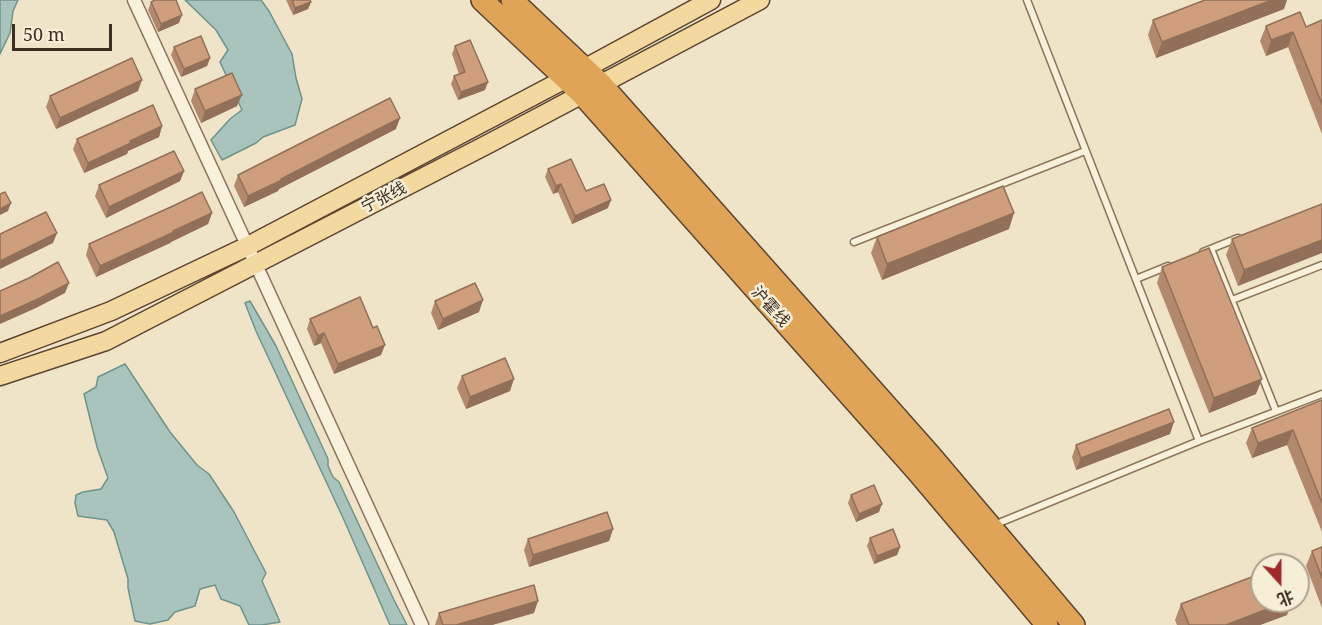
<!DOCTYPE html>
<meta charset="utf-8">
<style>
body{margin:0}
#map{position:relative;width:1322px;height:625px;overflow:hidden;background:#f0e4c8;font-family:"Noto Serif","Noto Sans SC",serif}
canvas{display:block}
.north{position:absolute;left:1250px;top:553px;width:60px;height:60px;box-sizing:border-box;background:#f7eed8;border:2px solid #ada18e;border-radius:50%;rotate:159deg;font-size:16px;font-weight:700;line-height:24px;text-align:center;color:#3d2e20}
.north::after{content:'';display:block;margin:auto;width:21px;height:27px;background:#9e2a2b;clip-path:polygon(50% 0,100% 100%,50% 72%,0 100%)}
.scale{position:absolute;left:12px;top:24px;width:100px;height:27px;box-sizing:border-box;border:3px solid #3d2e20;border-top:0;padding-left:8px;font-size:18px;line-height:21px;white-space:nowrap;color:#3d2e20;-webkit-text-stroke:4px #f7eed8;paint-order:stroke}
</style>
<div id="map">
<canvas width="1322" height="625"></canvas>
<div class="north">北</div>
<div class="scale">50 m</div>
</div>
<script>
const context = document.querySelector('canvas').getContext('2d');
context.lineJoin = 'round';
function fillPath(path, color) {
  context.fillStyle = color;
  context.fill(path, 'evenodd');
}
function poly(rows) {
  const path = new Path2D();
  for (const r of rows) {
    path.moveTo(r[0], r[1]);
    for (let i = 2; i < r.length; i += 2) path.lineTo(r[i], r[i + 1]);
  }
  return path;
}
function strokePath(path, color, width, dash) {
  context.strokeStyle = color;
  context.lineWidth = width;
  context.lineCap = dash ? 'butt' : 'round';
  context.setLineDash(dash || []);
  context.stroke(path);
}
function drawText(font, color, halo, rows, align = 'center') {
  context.font = font + ' "Noto Serif","Noto Sans SC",serif';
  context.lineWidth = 5;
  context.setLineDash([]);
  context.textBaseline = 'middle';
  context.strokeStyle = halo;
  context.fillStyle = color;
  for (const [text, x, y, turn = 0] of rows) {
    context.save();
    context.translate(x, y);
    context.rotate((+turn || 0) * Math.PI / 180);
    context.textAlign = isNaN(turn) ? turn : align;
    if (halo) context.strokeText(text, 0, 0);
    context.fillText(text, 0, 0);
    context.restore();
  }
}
const water = poly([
 [0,0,18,0,13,11,10,33,0,54,0,0],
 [185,0,261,0,269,11,292,54,296,78,302,99,295,125,263,137,256,143,222,160,211,140,230,119,242,110,220,62,228,50,216,30,185,0],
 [250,301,276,346,328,459,328,466,333,477,339,482,394,600,407,625,390,625,344,520,256,331,245,303,250,301],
 [125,364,170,432,197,465,209,474,234,512,266,573,262,581,280,622,262,625,249,625,240,606,221,599,215,585,200,589,195,606,175,612,168,620,150,624,135,621,128,588,128,579,114,532,107,520,78,516,75,503,76,495,83,492,101,489,108,478,97,447,84,394,96,387,98,377,125,364]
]);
const lane = poly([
 [1027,0,1199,441],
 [854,242,1085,151],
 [1211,249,1276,411],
 [1203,252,1238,238],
 [1136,279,1168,266],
 [1232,300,1322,265],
 [994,525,1199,441,1322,394]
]);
const street = poly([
 [134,0,422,625]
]);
const primary = poly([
 [0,353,111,311,248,246,584,69,711,0],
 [0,376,106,341,490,143,760,0]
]);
const highway = poly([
 [482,0,582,94,916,470,1047,625],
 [512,0,601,84,931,456,1074,625]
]);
const wall = poly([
 [286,0,310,0,311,2,308,9,293,15],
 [151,2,179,23,158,32,148,10],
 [1284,9,1156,58,1148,35,1153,20],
 [1322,20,1322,134,1288,47,1266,56,1260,41,1266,26,1306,27],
 [455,46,485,90,458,100,451,84,454,76,459,74,452,54],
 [174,47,210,58,207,66,181,77,171,55],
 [195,89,237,106,201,123,191,101],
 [138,91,56,129,46,107,50,96],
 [162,126,159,137,128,151,127,154,84,173,73,149,77,139],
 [396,129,279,189,278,191,244,207,234,186,238,175],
 [548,169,586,191,608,208,572,224,558,192,553,194,545,177],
 [184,171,180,181,106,218,95,196,99,185],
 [1322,204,1238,286,1226,255,1232,239],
 [212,213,208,224,171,242,170,243,96,277,86,255,89,244],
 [1009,229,882,280,871,253,877,237],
 [1162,267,1256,394,1209,413,1157,283],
 [435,301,479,312,438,330,431,313],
 [310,319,381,355,334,374,321,343,314,346,307,329],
 [462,376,510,391,466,409,457,388],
 [1322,400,1322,532,1287,445,1252,458,1246,443,1252,428],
 [1170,434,1076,470,1072,457,1076,445],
 [851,495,879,512,856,522,848,503],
 [613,529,609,541,529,567,524,550,528,539],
 [870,538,900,547,897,555,874,564,867,546],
 [1322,547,1322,608,1306,566,1312,551],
 [1181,604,1287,615,1260,625,1177,625,1175,620],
 [439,613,534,613,492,625,435,625]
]);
const shadedWall = poly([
 [1272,0,1287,0,1284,9,1156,58,1162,42],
 [311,2,308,9,293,15,295,8],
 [182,15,179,23,158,32,161,24],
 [1293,32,1288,47,1266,56,1271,40],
 [210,58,207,66,181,77,184,69],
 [142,80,138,91,56,129,60,118],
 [488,82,485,90,458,100,461,92],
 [242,95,237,106,201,123,205,111],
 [400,118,396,129,279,189,278,191,244,207,248,196],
 [162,126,159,137,128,151,127,154,84,173,88,163,130,141],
 [184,171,180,181,106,218,109,207],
 [561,184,558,192,553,194,556,186],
 [611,200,608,208,572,224,575,216],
 [11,203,8,211,0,215,0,209],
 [212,213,208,224,171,242,170,243,96,277,100,266],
 [1014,213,1009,229,882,280,887,264],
 [57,233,53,243,0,269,0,261],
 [1322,240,1322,253,1238,286,1244,270],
 [69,283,65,293,36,308,0,324,0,316],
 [483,300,479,312,438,330,443,319],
 [324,333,321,343,314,346,318,336],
 [385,345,381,355,334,374,338,364],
 [514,379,510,391,466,409,470,397],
 [1262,379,1256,394,1209,413,1214,398],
 [1174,422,1170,434,1076,470,1081,458],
 [1293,430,1287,445,1252,458,1258,443],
 [882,504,879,512,856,522,859,514],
 [613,529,609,541,529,567,533,555],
 [900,547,897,555,874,564,877,556],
 [538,601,534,613,492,625,456,625],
 [1288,601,1292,601,1287,615,1260,625,1226,625]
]);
const building = poly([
 [155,0,176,0,182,15,161,24,151,2,155,0],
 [292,0,310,0,311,2,295,8,292,0],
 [1205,0,1272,0,1162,42,1153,20,1205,0],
 [1300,12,1306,27,1322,20,1322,104,1293,32,1271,40,1266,26,1300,12],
 [201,36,210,58,184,69,174,47,201,36],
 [470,40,488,82,461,92,454,76,465,72,455,46,470,40],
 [132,58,142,80,60,118,50,96,132,58],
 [232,73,242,95,205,111,195,89,232,73],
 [390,98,400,118,281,179,282,180,248,196,238,175,390,98],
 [153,105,162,126,130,141,131,143,88,163,77,139,153,105],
 [174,151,184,171,109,207,99,185,174,151],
 [571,159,586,191,604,184,611,200,575,216,561,184,556,186,548,169,571,159],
 [1003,186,1014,213,887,264,877,237,1003,186],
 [5,192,11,203,0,209,0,194,5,192],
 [202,192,212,213,173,231,174,232,100,266,89,244,173,206,202,192],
 [1322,204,1322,240,1244,270,1232,239,1322,204],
 [46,212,57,233,0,261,0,234,46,212],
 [1209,248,1262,379,1214,398,1162,267,1209,248],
 [58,262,69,283,40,298,0,316,0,291,29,278,58,262],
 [475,283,483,300,443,319,435,301,475,283],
 [360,297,373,328,377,326,385,345,338,364,324,333,318,336,310,319,360,297],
 [505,358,514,379,470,397,462,376,505,358],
 [1322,400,1322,503,1293,430,1258,443,1252,428,1322,400],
 [1169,409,1174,422,1081,458,1076,445,1169,409],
 [874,485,882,504,859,514,851,495,874,485],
 [607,512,613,529,533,555,528,539,607,512],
 [893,529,900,547,877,556,870,538,893,529],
 [1322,547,1322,578,1312,551,1322,547],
 [1262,573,1262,601,1288,601,1226,625,1189,625,1181,604,1262,573],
 [534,585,538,601,456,625,443,625,439,613,534,585]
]);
const streetNames = [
 ["宁张线",384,198,-27],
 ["沪霍线",770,307,48]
];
fillPath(water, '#a9c4bc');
strokePath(water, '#6f938a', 1.5);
strokePath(lane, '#8d765c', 9);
strokePath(street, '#8d765c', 15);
strokePath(primary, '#5b4430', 21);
strokePath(highway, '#5b4430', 24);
strokePath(lane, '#faf1dc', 6);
strokePath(street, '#faf1dc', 12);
strokePath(primary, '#f3d9a0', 18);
strokePath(highway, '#e0a458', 21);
fillPath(wall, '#b2896c');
fillPath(shadedWall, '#916f58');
fillPath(building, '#cf9f7d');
strokePath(building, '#916f58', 1.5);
drawText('16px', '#3d2e20', '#f7eed8', streetNames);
</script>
